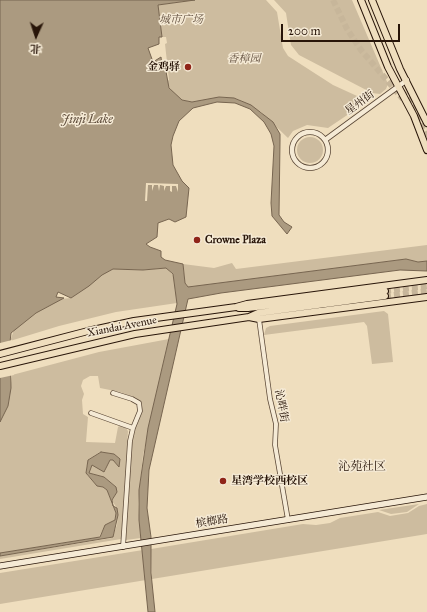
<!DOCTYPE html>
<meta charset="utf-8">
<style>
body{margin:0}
#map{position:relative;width:427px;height:612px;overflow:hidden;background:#efdebe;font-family:"IM FELL Great Primer","Noto Serif SC",serif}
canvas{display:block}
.north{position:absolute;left:16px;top:16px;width:40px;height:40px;-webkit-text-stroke:3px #f5ead5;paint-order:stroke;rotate:183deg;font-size:11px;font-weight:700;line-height:16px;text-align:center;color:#281509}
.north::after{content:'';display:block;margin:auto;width:14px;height:18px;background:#281509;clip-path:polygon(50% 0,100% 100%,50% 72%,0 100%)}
.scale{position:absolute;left:281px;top:24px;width:119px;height:18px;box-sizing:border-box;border:2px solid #281509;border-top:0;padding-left:5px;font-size:12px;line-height:14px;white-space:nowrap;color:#281509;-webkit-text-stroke:3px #f5ead5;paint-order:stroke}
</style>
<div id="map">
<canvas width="427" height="612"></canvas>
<div class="north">北</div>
<div class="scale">200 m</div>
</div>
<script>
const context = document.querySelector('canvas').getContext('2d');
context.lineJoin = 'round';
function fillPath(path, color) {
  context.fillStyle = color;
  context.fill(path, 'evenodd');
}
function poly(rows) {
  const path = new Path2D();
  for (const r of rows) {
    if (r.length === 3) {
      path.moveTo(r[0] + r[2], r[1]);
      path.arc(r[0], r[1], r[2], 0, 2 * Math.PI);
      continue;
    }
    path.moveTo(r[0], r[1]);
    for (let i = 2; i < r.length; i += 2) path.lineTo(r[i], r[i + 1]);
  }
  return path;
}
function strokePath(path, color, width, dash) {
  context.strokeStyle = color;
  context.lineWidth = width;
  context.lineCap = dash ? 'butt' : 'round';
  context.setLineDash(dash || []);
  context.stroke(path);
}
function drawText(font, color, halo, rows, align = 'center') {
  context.font = font + ' "IM FELL Great Primer","Noto Serif SC",serif';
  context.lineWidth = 3;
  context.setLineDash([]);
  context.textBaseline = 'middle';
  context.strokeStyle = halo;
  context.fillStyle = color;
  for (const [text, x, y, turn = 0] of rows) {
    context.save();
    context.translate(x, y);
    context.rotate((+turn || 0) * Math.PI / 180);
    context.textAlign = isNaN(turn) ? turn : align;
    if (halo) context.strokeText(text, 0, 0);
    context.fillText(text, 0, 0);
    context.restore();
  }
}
const green = poly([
 [195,0,266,0,277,12,283,48,288,56,333,85,368,101,328,128,307,125,293,131,288,138,261,112,238,99,224,97,192,102,182,100,172,92,167,83,167,81,169,80,165,44,167,43,166,37,162,37,158,5],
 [274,0,352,0,388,84,386,89,380,94,372,93,299,55,291,45,286,13],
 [310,150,13],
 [427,245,427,261,418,262,406,259,192,287,188,287,185,283,183,264,214,268,232,263,236,269],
 [166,268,174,276,177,303,116,312,59,326,10,341,14,330,36,313,60,299,71,298,77,294,107,271,113,269,143,270],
 [384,311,388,314,393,362,372,364,367,326,364,322,264,335,266,328,270,326],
 [169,339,143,455,138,504,141,538,126,540,132,443,135,430,142,412,142,404,136,398,120,392,100,388,98,376,90,376,83,380,81,386,84,394,82,400,83,414,88,417,86,442,115,443,118,427,121,425,125,427,128,431,121,539,0,559,0,556,112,538,117,525,118,515,117,508,112,501,117,492,115,486,104,477,89,473,92,465,105,471,109,461,113,460,119,467,120,460,114,454,100,452,89,459,86,469,87,475,97,486,103,487,107,490,116,513,115,520,105,525,99,537,0,553,0,422,8,406,12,375,99,352],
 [419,504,407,512,391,514,379,510],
 [427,504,427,534,152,579,151,549,303,524,316,525,330,523,340,518,378,512,390,516,408,513,419,506],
 [143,550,146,580,0,604,0,573]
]);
const water = poly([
 [0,0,195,0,158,5,162,37,159,37,159,44,148,48,153,62,161,57,162,66,165,66,169,88,182,100,192,102,219,97,234,98,251,105,273,122,280,134,280,141,279,215,284,222,292,227,287,234,272,216,271,203,274,146,271,134,264,122,250,109,235,103,217,102,193,108,179,121,173,136,171,145,173,165,182,181,189,188,186,217,175,222,169,219,158,223,157,237,146,244,150,247,161,251,161,257,165,260,183,264,185,283,188,287,406,259,418,262,427,261,427,271,400,270,221,293,188,299,149,470,147,508,151,537,151,573,155,612,148,612,139,520,139,490,148,428,177,304,173,274,166,268,143,270,113,269,102,275,89,286,71,298,58,292,56,297,64,298,36,313,11,333,10,342,11,388,8,406,0,422,0,0],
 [101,452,114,454,120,459,119,467,113,460,110,460,104,472,92,465,89,473,104,477,116,487,117,492,112,500,113,506,117,508,118,515,113,537,0,556,0,553,100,537,105,525,115,520,116,513,107,490,103,487,97,486,86,473,88,460,101,452]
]);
const pier = poly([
 [146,183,178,184,178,192,176,186,172,186,172,192,170,191,170,186,166,186,164,191,164,186,160,185,159,191,158,185,154,185,152,191,152,185,148,185,147,201,145,201],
 [12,340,14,375,0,378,0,343]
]);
const primaryTunnel = poly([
 [333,0,347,29,361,50,403,99],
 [402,91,423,120],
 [416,116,427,137],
 [385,291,427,286],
 [385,296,427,291]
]);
const minor = poly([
 [259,319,270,399,276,424,275,445,288,520],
 [113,393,132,399,139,403,140,411,133,428],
 [91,413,133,428,130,441,123,547]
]);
const tertiary = poly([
 [310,150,18],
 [325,140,407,80]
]);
const secondary = poly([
 [0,566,427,497]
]);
const primary = poly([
 [361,0,388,67,414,116,427,150],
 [372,0,400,69,427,123],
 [239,308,248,308,385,291],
 [249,317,258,313,385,296],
 [0,354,88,331,134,321,236,307,247,304,427,280],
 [0,366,135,334,249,317,259,319,427,297]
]);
const markers = [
 [188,67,4,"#8f2418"],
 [197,240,4,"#8f2418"],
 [223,481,4,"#8f2418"]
];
const parkNames = [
 ["城市广场",181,20],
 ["香樟园",244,59]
];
const poiNames = [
 ["金鸡驿",180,67,"right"],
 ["Crowne Plaza",205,240],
 ["星湾学校西校区",231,481]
];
const streetNames = [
 ["星州街",360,103,-36],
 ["Xiandai Avenue",122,327,-11],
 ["沁畔街",281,406,79],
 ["槟榔路",212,522,-9]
];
const waterNames = [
 ["Jinji Lake",87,120]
];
const neighbourhoodNames = [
 ["沁苑社区",362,467]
];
fillPath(green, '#cdbc9f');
fillPath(water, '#ab9a80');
strokePath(water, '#776550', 1);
fillPath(pier, '#efdebe');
strokePath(primaryTunnel, '#c7b69a', 6, [6, 3]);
strokePath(minor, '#5a4736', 5.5);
strokePath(tertiary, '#5a4736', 6);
strokePath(secondary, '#281509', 7);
strokePath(primary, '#281509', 8);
strokePath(minor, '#f5ead5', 4);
strokePath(tertiary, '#f5ead5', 4.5);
strokePath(secondary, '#f5ead5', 5.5);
strokePath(primary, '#efdebe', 6);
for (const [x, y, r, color] of markers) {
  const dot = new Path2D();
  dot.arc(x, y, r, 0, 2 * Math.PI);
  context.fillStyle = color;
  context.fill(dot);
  strokePath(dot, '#f5ead5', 1.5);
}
drawText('italic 11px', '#624f3e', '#f5ead5', parkNames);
drawText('bold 11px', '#281509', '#f5ead5', poiNames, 'left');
drawText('11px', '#281509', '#f5ead5', streetNames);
drawText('italic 12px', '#5c4a39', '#f5ead5', waterNames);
drawText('12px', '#281509', '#f5ead5', neighbourhoodNames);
</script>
